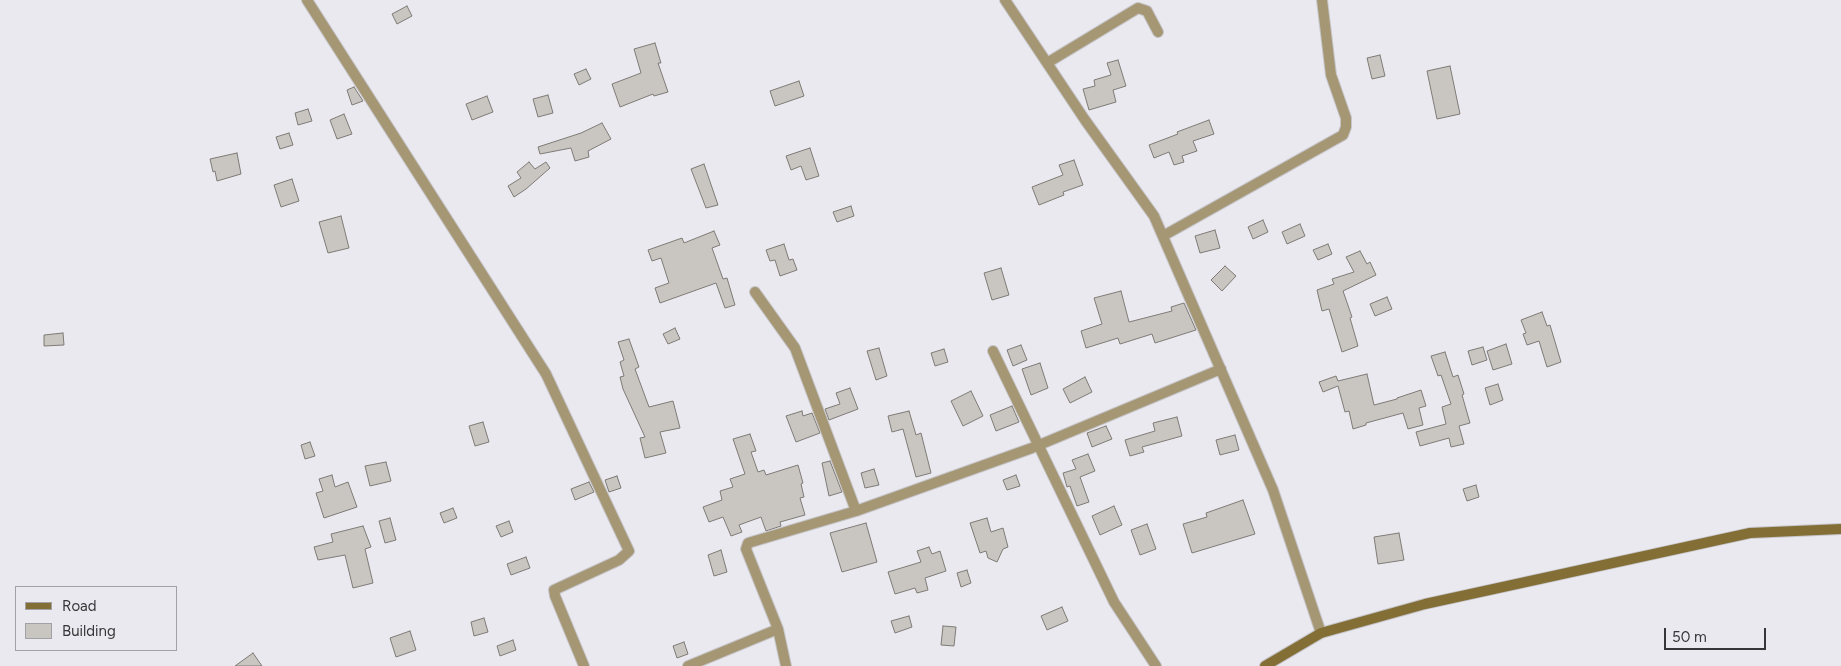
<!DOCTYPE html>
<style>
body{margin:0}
#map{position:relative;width:1841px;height:666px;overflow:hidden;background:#eae9ef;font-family:Figtree,sans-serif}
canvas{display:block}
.legend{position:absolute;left:15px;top:586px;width:162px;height:65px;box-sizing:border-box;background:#eae9ef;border:1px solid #a2a1a6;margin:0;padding:6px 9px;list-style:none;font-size:15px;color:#363638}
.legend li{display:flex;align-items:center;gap:10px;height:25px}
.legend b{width:25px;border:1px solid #a2a1a6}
.scale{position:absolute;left:1664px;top:628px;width:102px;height:22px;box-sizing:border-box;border:2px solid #363638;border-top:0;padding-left:6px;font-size:15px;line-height:18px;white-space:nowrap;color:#363638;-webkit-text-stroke:4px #eae9ef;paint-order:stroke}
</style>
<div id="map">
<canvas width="1841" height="666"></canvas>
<ul class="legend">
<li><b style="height:6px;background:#836f36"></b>Road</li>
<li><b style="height:14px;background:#c9c5c1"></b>Building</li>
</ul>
<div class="scale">50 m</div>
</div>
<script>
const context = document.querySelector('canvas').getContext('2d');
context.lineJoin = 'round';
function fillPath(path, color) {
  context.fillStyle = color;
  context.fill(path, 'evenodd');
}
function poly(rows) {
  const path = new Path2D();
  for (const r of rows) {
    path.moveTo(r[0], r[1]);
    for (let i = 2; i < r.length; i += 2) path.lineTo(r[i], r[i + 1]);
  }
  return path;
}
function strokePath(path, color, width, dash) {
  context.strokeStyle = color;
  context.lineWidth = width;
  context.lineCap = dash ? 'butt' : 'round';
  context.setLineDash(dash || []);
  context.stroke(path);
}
const building = poly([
 [407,6,412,16,397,24,392,14,407,6],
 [655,43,661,63,658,63,668,92,654,96,653,94,620,107,612,84,641,73,634,49,655,43],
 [1380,55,1385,76,1372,79,1367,58,1380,55],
 [1118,60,1126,86,1113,90,1116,102,1089,110,1083,89,1095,86,1094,80,1111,75,1107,63,1118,60],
 [1450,66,1460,114,1437,119,1427,71,1450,66],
 [586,69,591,79,579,85,574,74,586,69],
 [799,81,804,96,775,106,770,91,799,81],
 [354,87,363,101,352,105,347,90,354,87],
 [548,95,553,113,538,117,533,99,548,95],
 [487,96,493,112,472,120,466,104,487,96],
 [308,109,312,121,298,125,295,113,308,109],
 [344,114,352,134,337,139,330,120,344,114],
 [1209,120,1214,134,1193,141,1197,151,1182,156,1184,162,1174,165,1169,152,1154,158,1149,145,1178,134,1177,132,1209,120],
 [602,123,611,139,588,151,589,157,575,161,571,148,540,154,538,147,581,133,602,123],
 [289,133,293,145,280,149,276,137,289,133],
 [810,148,819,176,806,180,801,166,791,170,786,156,810,148],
 [237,153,241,174,217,181,215,171,213,172,210,159,237,153],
 [1074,160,1083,185,1063,192,1064,195,1039,205,1032,187,1063,175,1059,165,1074,160],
 [529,162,535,169,546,162,550,168,526,189,514,197,508,186,521,178,517,172,529,162],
 [704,164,718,205,706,208,691,169,704,164],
 [292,179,299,201,281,207,274,185,292,179],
 [851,206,854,216,837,222,833,212,851,206],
 [341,216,349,248,328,253,319,222,341,216],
 [1263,220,1268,232,1253,239,1248,227,1263,220],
 [1300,224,1305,236,1287,244,1282,232,1300,224],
 [1215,230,1220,248,1200,253,1195,236,1215,230],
 [714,231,720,245,712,248,723,279,727,278,735,305,725,308,716,283,660,303,655,288,669,283,661,258,652,261,648,250,682,238,684,243,714,231],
 [784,244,789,260,793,259,797,270,780,276,775,260,770,261,766,250,784,244],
 [1328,244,1332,254,1318,260,1313,250,1328,244],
 [1360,251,1367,264,1370,262,1376,275,1343,291,1352,317,1350,318,1358,346,1342,352,1329,309,1322,311,1317,290,1334,284,1332,279,1354,272,1346,257,1360,251],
 [1225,266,1236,276,1222,291,1211,280,1225,266],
 [1001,268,1009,295,992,300,984,273,1001,268],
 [1121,291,1129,322,1172,311,1171,307,1184,303,1196,330,1155,343,1152,334,1120,344,1118,338,1086,348,1081,331,1102,324,1094,298,1121,291],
 [1387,297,1392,309,1375,316,1370,304,1387,297],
 [1542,312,1547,326,1550,325,1561,362,1547,367,1539,341,1527,345,1523,334,1526,333,1521,320,1542,312],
 [675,328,680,339,668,344,663,334,675,328],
 [63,333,64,345,44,346,44,335,63,333],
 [629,339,639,367,635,369,649,407,673,401,680,428,660,432,666,453,645,458,640,438,645,437,623,389,620,377,624,376,620,362,624,360,618,342,629,339],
 [1506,344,1512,364,1493,370,1487,351,1506,344],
 [1021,345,1027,360,1013,366,1007,350,1021,345],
 [1483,347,1487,360,1472,365,1468,351,1483,347],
 [879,348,887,376,876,380,867,351,879,348],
 [944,349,948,362,935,366,931,353,944,349],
 [1445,352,1453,377,1458,375,1464,394,1462,395,1470,423,1459,426,1464,444,1451,447,1449,438,1420,446,1416,432,1446,424,1442,407,1451,404,1441,375,1438,376,1431,356,1445,352],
 [1040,363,1048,388,1031,395,1022,369,1040,363],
 [1367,374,1374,405,1397,399,1397,398,1421,390,1426,406,1419,408,1423,425,1408,429,1403,413,1366,423,1366,425,1353,429,1349,411,1345,412,1338,386,1323,392,1319,382,1336,376,1338,381,1367,374],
 [1085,377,1092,392,1070,403,1063,389,1085,377],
 [1498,384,1503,400,1490,405,1485,388,1498,384],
 [850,388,858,409,829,420,825,409,840,404,836,393,850,388],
 [971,391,983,416,963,426,951,401,971,391],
 [1012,406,1019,422,996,431,990,415,1012,406],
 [802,411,803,416,812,413,820,433,796,442,786,416,802,411],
 [909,411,916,435,921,433,931,473,916,477,903,429,892,432,888,416,909,411],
 [1177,417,1182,436,1142,447,1144,452,1130,456,1125,440,1155,431,1153,423,1177,417],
 [483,422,489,442,475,446,469,426,483,422],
 [1106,426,1112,439,1092,447,1087,433,1106,426],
 [750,434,756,451,751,452,758,472,764,470,766,475,798,465,803,483,801,484,804,497,800,498,805,515,780,522,781,526,766,531,761,517,739,525,742,532,731,536,723,517,709,522,703,507,722,500,720,491,733,487,730,479,745,474,733,439,750,434],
 [1235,435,1239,450,1220,455,1216,440,1235,435],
 [310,442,315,456,305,459,301,445,310,442],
 [1088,454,1095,471,1080,477,1089,502,1077,506,1070,486,1067,487,1063,473,1076,469,1072,460,1088,454],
 [830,461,842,492,829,496,822,463,830,461],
 [386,462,391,481,370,486,365,466,386,462],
 [874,469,879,485,865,488,861,473,874,469],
 [332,475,335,487,348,482,357,507,324,518,316,493,323,491,319,479,332,475],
 [1016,475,1020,486,1007,490,1003,480,1016,475],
 [617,476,621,488,609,492,605,480,617,476],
 [589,482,594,492,575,500,571,489,589,482],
 [1476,485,1479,497,1467,501,1463,489,1476,485],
 [1243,500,1255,534,1192,553,1183,524,1207,517,1206,513,1243,500],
 [1114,506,1122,525,1100,535,1092,516,1114,506],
 [453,508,457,518,444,523,440,513,453,508],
 [390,518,396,540,385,543,379,521,390,518],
 [987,518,991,532,1003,528,1008,547,1003,549,997,562,988,558,986,551,980,553,970,523,987,518],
 [509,521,513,532,501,537,496,526,509,521],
 [866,523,877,562,842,572,830,533,866,523],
 [1147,524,1156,549,1140,555,1131,530,1147,524],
 [363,526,371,547,365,549,373,583,353,588,345,555,318,560,314,547,333,542,331,534,363,526],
 [1399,533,1404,560,1378,564,1374,537,1399,533],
 [929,547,932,554,940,551,946,571,925,578,928,590,917,593,915,588,895,594,888,572,921,562,917,551,929,547],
 [721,550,727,572,714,576,708,555,721,550],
 [526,557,530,568,511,575,507,564,526,557],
 [967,570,971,583,961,587,957,573,967,570],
 [1062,607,1068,621,1047,630,1041,616,1062,607],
 [909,616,912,627,895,633,891,621,909,616],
 [484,618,488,632,474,636,471,622,484,618],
 [943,626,956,627,954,646,941,645,943,626],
 [410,631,416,650,396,657,390,638,410,631],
 [513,640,516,650,500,656,497,646,513,640],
 [684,642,688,654,677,658,673,646,684,642],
 [253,653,262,666,235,666,253,653]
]);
const street = poly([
 [307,0,546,374,629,551,619,560,554,590,555,596,584,666],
 [1005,0,1085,120,1154,216,1273,490,1321,633],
 [1047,63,1138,8,1147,11,1158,32],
 [1163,236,1343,135,1346,127,1346,118,1331,75,1322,0],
 [755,292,795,348,856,511],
 [993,351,1114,602,1156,666],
 [688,666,778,629],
 [786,666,778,629,746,549,748,543,856,511,1032,448,1221,369]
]);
const secondary = poly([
 [1265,666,1321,633,1425,604,1750,533,1841,529]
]);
fillPath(building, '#c9c5c1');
strokePath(building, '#7e7b76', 1);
strokePath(street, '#c6c5ca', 12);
strokePath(secondary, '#c6c5ca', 12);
strokePath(street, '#a59773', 10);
strokePath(secondary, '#836f36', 10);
</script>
